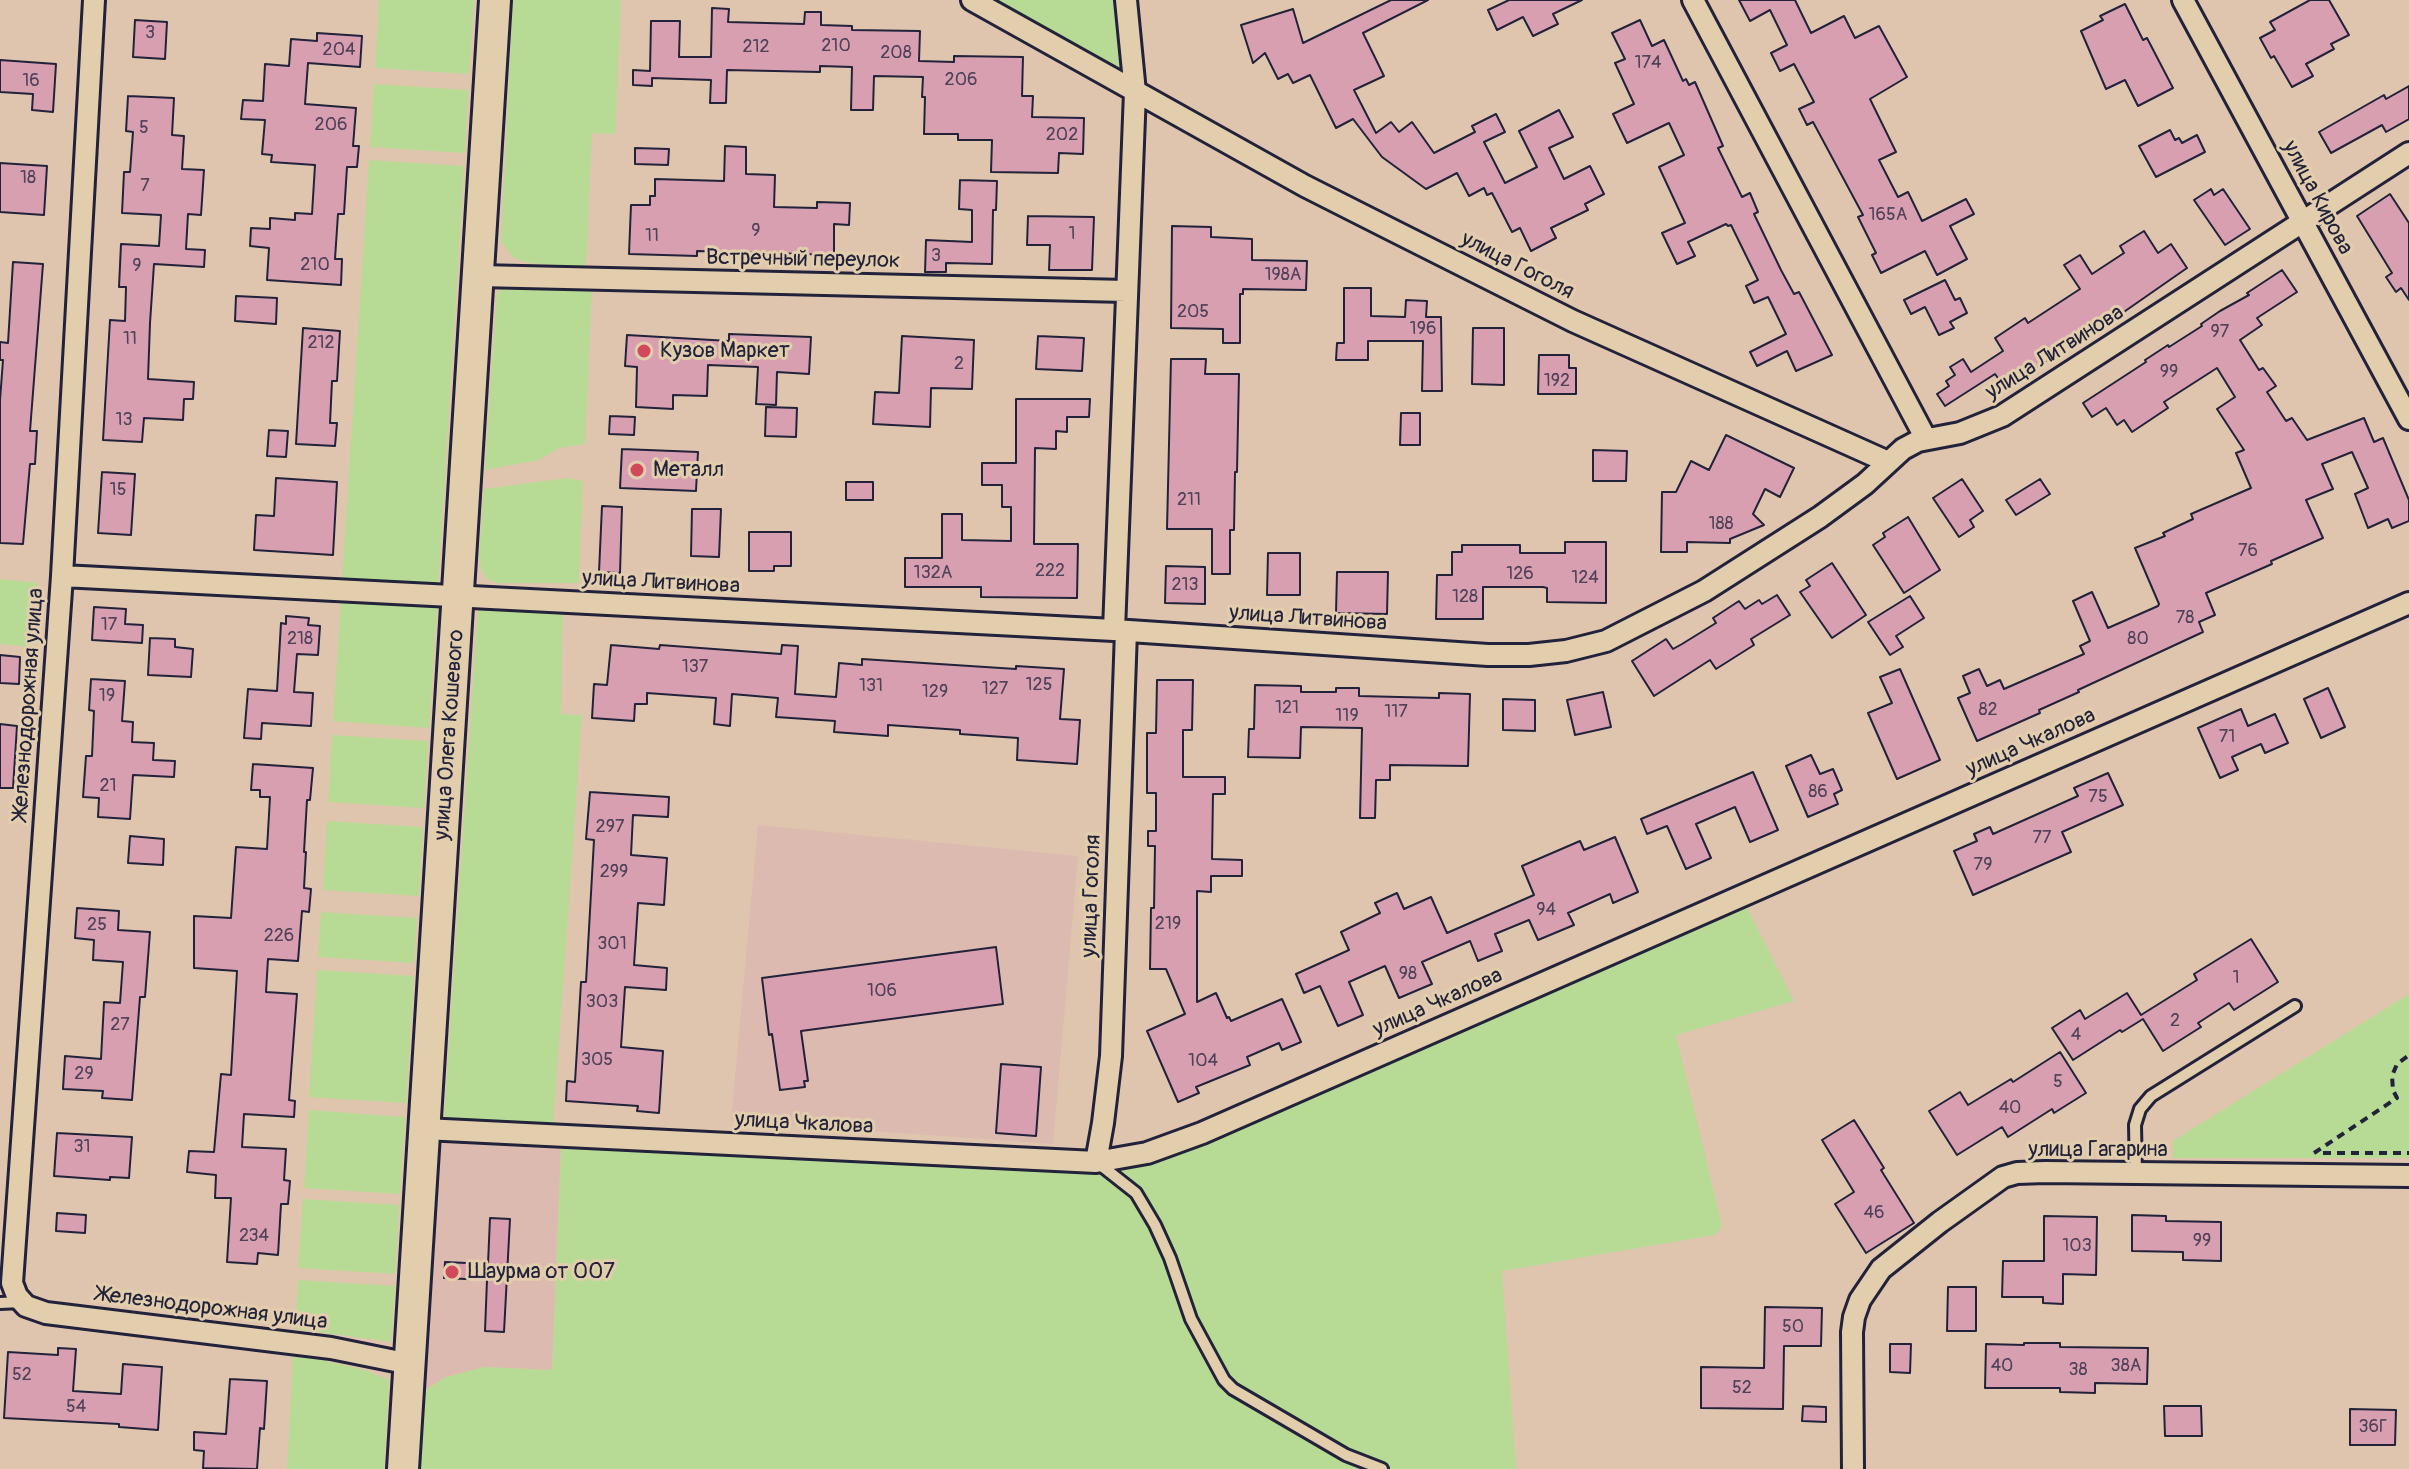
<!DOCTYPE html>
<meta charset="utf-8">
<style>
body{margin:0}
canvas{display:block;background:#e0c5ae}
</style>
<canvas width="2409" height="1469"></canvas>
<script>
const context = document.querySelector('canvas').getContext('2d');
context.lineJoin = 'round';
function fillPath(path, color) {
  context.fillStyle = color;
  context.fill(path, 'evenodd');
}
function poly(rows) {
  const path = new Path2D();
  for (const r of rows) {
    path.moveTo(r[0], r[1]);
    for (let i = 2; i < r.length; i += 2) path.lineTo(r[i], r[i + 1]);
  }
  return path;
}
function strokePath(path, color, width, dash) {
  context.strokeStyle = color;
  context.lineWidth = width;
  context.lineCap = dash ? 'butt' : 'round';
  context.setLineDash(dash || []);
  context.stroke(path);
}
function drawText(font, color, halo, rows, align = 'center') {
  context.font = font + ' Pangolin,sans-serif';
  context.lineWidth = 6;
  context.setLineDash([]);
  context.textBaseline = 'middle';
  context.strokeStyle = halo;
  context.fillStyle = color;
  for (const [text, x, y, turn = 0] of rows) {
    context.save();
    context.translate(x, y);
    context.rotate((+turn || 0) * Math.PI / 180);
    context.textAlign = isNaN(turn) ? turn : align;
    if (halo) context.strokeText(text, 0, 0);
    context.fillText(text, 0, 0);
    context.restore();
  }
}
const built = poly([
 [758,825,1078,856,1053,1144,731,1121],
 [433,1143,561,1148,552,1370,484,1367,417,1395]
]);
const green = poly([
 [379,0,474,0,469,74,375,68],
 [513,0,621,0,615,134,592,133,586,267,528,263,513,257,501,241],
 [993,0,1116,0,1126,62,1119,69,1113,68,1050,30],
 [374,84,468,90,465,153,370,147],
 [369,160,464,166,438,586,342,580],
 [508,285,592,287,585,444,559,448,539,460,485,470,497,294,502,288],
 [567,478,583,481,579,583,497,583,487,579,481,569,479,556,484,489],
 [0,579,38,583,31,647,0,644],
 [341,600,437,606,429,728,333,721],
 [478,607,563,612,561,714,582,715,553,1127,449,1122,444,1118],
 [332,735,428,741,424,808,328,802],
 [327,821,423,827,419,896,323,890],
 [1747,908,1794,1001,1676,1035,1722,1226,1715,1235,1502,1271,1516,1469,412,1469,417,1395,446,1377,484,1367,552,1370,561,1148,1087,1173,1150,1164,1201,1146],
 [321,912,417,918,414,963,318,957],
 [317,970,414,976,406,1103,309,1097],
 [2409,994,2409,1158,2173,1158,2173,1141],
 [309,1110,405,1117,400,1194,304,1188],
 [303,1199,399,1205,395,1274,298,1268],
 [298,1280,395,1286,391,1342,295,1329],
 [293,1357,318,1359,365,1370,389,1380,384,1469,287,1469]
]);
const building = poly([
 [1391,0,1428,0,1363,33,1384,76,1354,90,1376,133,1391,122,1399,132,1412,122,1434,153,1475,132,1472,126,1496,114,1505,132,1484,142,1505,183,1537,167,1519,131,1559,110,1573,137,1549,148,1564,179,1590,166,1604,194,1585,204,1588,210,1551,228,1556,238,1531,251,1520,228,1512,232,1492,193,1487,195,1484,188,1469,196,1457,173,1426,189,1382,157,1353,119,1336,128,1310,75,1293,83,1288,74,1278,79,1265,53,1253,63,1241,25,1293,9,1303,43,1391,0],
 [1509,0,1582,0,1553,14,1558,24,1533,36,1523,17,1497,30,1488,10,1509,0],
 [1739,0,1795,0,1811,33,1844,16,1855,38,1879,26,1907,77,1870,99,1896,152,1879,160,1898,197,1908,192,1922,221,1966,199,1974,214,1950,226,1967,259,1937,275,1925,251,1881,273,1872,255,1876,253,1858,217,1863,215,1813,122,1807,125,1799,109,1814,102,1794,64,1780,71,1771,53,1787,45,1770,10,1750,21,1739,0],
 [2310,0,2329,0,2349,35,2331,44,2334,49,2306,64,2313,76,2292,87,2274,56,2271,58,2260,38,2275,30,2270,22,2310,0],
 [2125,4,2143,40,2147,38,2173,88,2138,106,2125,80,2106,89,2081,31,2103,20,2100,16,2125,4],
 [712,8,729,9,728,22,804,24,805,12,821,12,821,25,852,26,852,30,920,31,919,61,954,62,954,56,1023,57,1022,96,1033,96,1032,117,1084,118,1083,154,1059,153,1058,173,991,172,992,140,958,140,958,134,924,134,925,97,922,97,923,77,874,76,873,110,851,110,852,67,820,66,820,72,727,70,726,103,710,103,711,80,652,78,652,86,633,85,633,70,650,71,651,21,680,21,679,57,711,57,712,8],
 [135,20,167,22,165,59,133,57,135,20],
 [1640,20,1652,46,1664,40,1683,81,1686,79,1689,85,1695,82,1723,146,1718,148,1742,197,1750,193,1758,212,1754,214,1781,270,1794,294,1799,292,1832,355,1796,371,1787,351,1757,366,1750,352,1786,334,1768,297,1754,303,1746,286,1758,280,1731,225,1728,226,1726,224,1688,242,1695,256,1677,264,1662,233,1685,223,1659,167,1684,155,1669,123,1627,143,1613,114,1634,104,1615,63,1625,59,1612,33,1640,20],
 [317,33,362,36,360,67,308,63,305,104,356,108,353,146,359,146,357,167,347,167,344,214,338,214,335,259,342,259,341,285,267,280,269,248,250,246,251,228,270,229,270,218,295,220,295,213,312,214,315,165,271,162,272,155,262,154,265,120,241,119,243,100,263,101,265,64,289,66,291,39,317,41,317,33],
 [0,60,56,64,53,112,32,110,33,94,0,92,0,60],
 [2409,86,2409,119,2386,132,2382,125,2331,153,2319,132,2384,95,2386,99,2409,86],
 [128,96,174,98,172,135,184,136,182,169,204,170,201,215,188,214,186,249,205,250,204,267,154,264,150,323,148,379,194,382,193,399,184,399,183,420,144,418,142,442,103,440,110,320,125,321,126,287,119,287,121,244,159,246,161,215,122,213,124,172,130,172,133,132,126,131,128,96],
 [2170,130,2175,140,2179,138,2182,143,2197,135,2205,152,2156,177,2139,146,2170,130],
 [725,146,746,147,746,174,775,175,774,207,817,208,817,202,850,203,849,225,834,224,834,255,697,251,697,256,629,254,631,205,650,205,650,196,655,196,655,179,724,181,725,146],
 [635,148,669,149,668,165,635,164,635,148],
 [0,163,47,166,44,215,0,212,0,163],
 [960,180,997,181,996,210,993,210,992,264,946,263,946,272,925,272,926,240,972,242,972,210,959,209,960,180],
 [2211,189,2214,195,2223,189,2250,229,2225,245,2194,200,2211,189],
 [2390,194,2409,223,2409,300,2401,288,2396,292,2386,277,2392,273,2357,216,2390,194],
 [1028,216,1094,217,1092,270,1049,270,1050,245,1027,245,1028,216],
 [1172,226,1211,227,1211,237,1252,239,1252,260,1307,261,1306,290,1243,289,1243,294,1240,294,1240,343,1223,343,1223,329,1171,328,1172,226],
 [2144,231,2158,253,2171,244,2187,268,2108,323,2105,317,2058,348,2060,352,2005,388,1995,374,1945,406,1937,394,1949,386,1946,381,1955,375,1950,367,1963,359,1971,372,2003,351,1995,338,2025,318,2028,323,2080,289,2064,265,2080,255,2092,274,2124,253,2120,246,2144,231],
 [13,262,43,264,30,431,37,431,35,464,30,464,23,544,0,543,0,400,3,360,0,360,0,342,8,343,13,262],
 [2282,270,2297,292,2257,318,2262,325,2240,340,2259,370,2263,368,2276,386,2267,392,2286,421,2292,418,2307,440,2364,418,2374,442,2383,438,2409,500,2409,521,2392,528,2388,519,2368,528,2355,494,2368,488,2352,452,2322,464,2333,489,2306,500,2323,538,2271,561,2272,564,2206,593,2215,615,2199,622,2203,632,2078,690,2079,692,2039,710,2040,713,1977,741,1958,698,1970,693,1963,676,1979,669,1987,686,2000,680,2004,689,2084,654,2080,646,2090,641,2073,601,2092,592,2108,628,2158,606,2159,604,2135,548,2165,536,2163,533,2193,519,2191,514,2251,488,2236,453,2244,450,2217,409,2235,397,2217,368,2164,402,2168,408,2132,432,2124,420,2117,425,2106,408,2092,417,2083,403,2146,362,2145,360,2168,345,2169,347,2202,326,2201,324,2220,311,2249,295,2247,293,2282,270],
 [1945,280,1955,300,1960,298,1967,313,1950,322,1954,328,1939,335,1925,307,1911,314,1904,300,1945,280],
 [1344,288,1371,288,1371,316,1405,317,1406,300,1427,301,1426,317,1441,317,1442,391,1422,391,1423,341,1368,341,1368,360,1336,360,1337,343,1344,343,1344,288],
 [236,296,277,298,276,324,235,321,236,296],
 [303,328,340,331,337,381,332,381,330,423,337,423,335,446,296,444,303,328],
 [1473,328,1504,328,1504,385,1472,384,1473,328],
 [729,334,811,337,809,374,777,372,776,405,756,404,758,367,708,365,707,396,673,395,673,409,636,407,637,367,625,366,627,335,729,341,729,334],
 [902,336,974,340,972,389,931,388,930,427,873,424,875,392,899,393,902,336],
 [1038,336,1084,338,1082,371,1036,369,1038,336],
 [1539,355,1569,355,1569,368,1576,368,1576,394,1538,394,1539,355],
 [1171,359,1206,359,1205,374,1239,374,1237,472,1235,472,1234,530,1230,530,1230,574,1212,574,1212,529,1167,529,1171,359],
 [1016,399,1090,399,1089,417,1067,417,1067,432,1056,431,1056,449,1035,448,1034,544,1078,544,1077,598,981,597,981,587,905,587,905,558,942,558,942,514,962,514,962,540,1011,541,1011,507,1002,507,1002,485,982,485,982,463,1016,463,1016,399],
 [766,407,797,408,796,437,765,436,766,407],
 [1401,413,1420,413,1420,445,1400,445,1401,413],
 [610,416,635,417,634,435,609,434,610,416],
 [269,430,288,431,286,457,267,456,269,430],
 [1726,435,1794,468,1780,497,1765,489,1753,514,1764,525,1730,539,1730,543,1687,542,1687,552,1661,552,1662,492,1676,492,1691,461,1709,470,1726,435],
 [622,449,698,452,696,491,620,488,622,449],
 [1593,450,1627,451,1626,481,1593,481,1593,450],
 [102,472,135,474,131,535,98,533,102,472],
 [276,478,337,482,333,555,254,550,256,515,274,516,276,478],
 [1962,479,1983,511,1970,520,1974,527,1959,537,1933,498,1962,479],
 [2040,479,2050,494,2016,515,2006,500,2040,479],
 [846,482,873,482,873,500,846,500,846,482],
 [602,506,622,507,620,573,599,572,602,506],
 [692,509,721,509,719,557,691,556,692,509],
 [1908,517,1940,570,1904,593,1873,545,1885,537,1883,533,1908,517],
 [749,532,791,532,791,566,774,566,774,571,749,571,749,532],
 [1565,542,1606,542,1606,603,1547,602,1547,588,1543,587,1483,587,1483,619,1436,619,1437,575,1452,575,1452,552,1462,552,1462,545,1520,545,1520,553,1565,553,1565,542],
 [1268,553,1300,553,1300,595,1267,595,1268,553],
 [1832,563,1866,615,1832,638,1800,592,1810,586,1806,580,1832,563],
 [1166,566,1205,567,1205,604,1165,603,1166,566],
 [1337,572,1388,572,1387,614,1336,613,1337,572],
 [1777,595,1790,615,1751,639,1754,645,1716,669,1710,660,1654,696,1632,661,1666,639,1673,649,1682,644,1716,623,1713,618,1739,601,1745,609,1759,600,1762,604,1777,595],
 [1910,596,1924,618,1896,636,1903,647,1890,655,1868,622,1910,596],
 [94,607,126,609,125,624,143,625,142,643,92,640,94,607],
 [286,616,309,618,308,625,320,626,318,655,297,654,294,692,313,693,311,726,262,723,261,739,244,738,248,689,277,691,281,623,286,624,286,616],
 [150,638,175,639,175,647,193,649,191,677,148,675,150,638],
 [611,645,659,649,660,645,781,654,782,645,798,646,795,694,836,697,839,663,862,665,862,659,1016,669,1016,666,1064,669,1060,719,1080,720,1077,764,1017,760,1018,738,960,734,960,730,888,725,888,736,834,732,835,721,776,717,778,698,732,694,730,726,714,724,716,698,647,693,647,704,635,704,634,721,592,718,594,684,607,685,611,645],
 [0,655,20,657,19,684,0,683,0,655],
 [1900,669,1940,760,1897,779,1868,713,1892,703,1880,677,1900,669],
 [91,679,125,681,122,721,133,722,132,742,154,743,153,760,175,761,174,777,133,775,130,819,98,817,99,798,83,797,86,756,92,756,94,711,89,710,91,679],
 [1157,680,1193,680,1192,730,1183,730,1183,777,1225,777,1225,794,1213,794,1212,859,1242,860,1242,876,1211,876,1211,892,1197,891,1197,1002,1216,993,1227,1018,1229,1017,1231,1021,1282,999,1301,1042,1282,1050,1279,1043,1247,1057,1250,1065,1196,1087,1199,1093,1178,1102,1147,1031,1185,1014,1166,969,1150,969,1151,908,1154,908,1155,846,1148,846,1148,831,1156,831,1156,793,1147,793,1147,733,1156,733,1157,680],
 [1255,685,1301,686,1301,692,1336,692,1336,688,1359,688,1359,696,1439,698,1439,693,1470,694,1468,766,1390,765,1390,780,1376,780,1375,818,1360,818,1362,728,1301,727,1300,758,1248,757,1249,729,1254,729,1255,685],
 [2328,688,2345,727,2321,738,2304,699,2328,688],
 [1603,692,1611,727,1575,735,1567,700,1603,692],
 [1503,699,1535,700,1535,731,1503,730,1503,699],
 [2241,709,2248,726,2275,714,2288,743,2265,753,2261,744,2232,757,2238,770,2220,778,2198,728,2241,709],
 [0,724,17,726,13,788,0,788,0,724],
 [1811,755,1820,774,1833,769,1842,790,1834,794,1838,804,1808,817,1786,766,1811,755],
 [253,764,313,768,310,800,307,800,304,852,306,852,304,888,311,889,309,912,302,911,298,961,268,959,266,992,297,994,289,1100,295,1101,294,1117,244,1114,242,1147,286,1149,284,1180,290,1181,288,1204,281,1204,278,1255,258,1253,257,1264,227,1262,231,1198,215,1198,216,1175,187,1172,189,1151,214,1152,221,1074,231,1075,237,971,194,968,194,916,231,918,236,847,267,849,270,797,260,797,260,790,251,790,253,764],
 [1753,772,1778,830,1750,842,1735,807,1696,824,1711,858,1686,869,1667,826,1647,834,1641,819,1753,772],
 [2108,773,2123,805,2062,832,2071,852,1973,895,1954,851,1977,841,1974,834,1990,827,1993,834,2078,796,2074,788,2108,773],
 [590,792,669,797,668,817,633,815,631,855,667,858,664,905,638,903,634,965,667,968,666,990,625,987,621,1047,663,1051,659,1113,637,1111,638,1106,566,1101,567,1081,575,1082,581,982,586,982,594,840,586,839,590,792],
 [130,836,164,839,163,865,128,863,130,836],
 [1615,837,1638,892,1613,903,1610,894,1568,913,1574,925,1538,940,1529,920,1495,934,1502,951,1478,961,1470,941,1422,962,1432,984,1399,998,1385,966,1349,982,1363,1015,1338,1026,1320,986,1304,993,1296,974,1349,950,1341,932,1380,913,1375,903,1397,893,1404,909,1431,897,1447,933,1534,895,1522,866,1580,841,1584,850,1615,837],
 [77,908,119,911,118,930,150,932,145,997,140,997,132,1100,102,1098,103,1091,63,1089,65,1056,101,1059,104,1002,120,1003,123,962,93,960,94,940,75,938,77,908],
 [2251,939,2278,982,2234,1010,2229,1003,2198,1023,2201,1027,2163,1051,2143,1019,2122,1032,2120,1030,2073,1060,2052,1028,2080,1010,2085,1019,2127,993,2141,1015,2197,980,2194,974,2251,939],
 [996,947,1003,1004,801,1031,808,1081,804,1081,805,1087,780,1090,772,1034,769,1035,762,978,996,947],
 [2060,1052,2086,1093,2054,1113,2052,1109,2008,1137,2002,1127,1957,1155,1929,1111,1960,1092,1968,1105,2011,1079,2013,1082,2060,1052],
 [1001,1064,1041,1067,1036,1136,996,1133,1001,1064],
 [1854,1120,1884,1168,1881,1170,1914,1223,1866,1253,1835,1204,1854,1192,1822,1140,1854,1120],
 [57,1133,132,1137,129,1178,110,1177,110,1180,54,1176,57,1133],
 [57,1213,86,1215,85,1233,56,1231,57,1213],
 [2132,1215,2166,1216,2166,1221,2221,1222,2221,1261,2183,1260,2183,1252,2132,1251,2132,1215],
 [2044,1216,2097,1217,2096,1275,2063,1274,2063,1304,2043,1303,2043,1297,2002,1297,2003,1261,2044,1261,2044,1216],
 [490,1218,510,1219,504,1332,485,1331,487,1280,444,1278,445,1262,488,1264,490,1218],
 [1948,1287,1976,1287,1976,1331,1947,1331,1948,1287],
 [1765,1307,1822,1308,1821,1346,1784,1346,1783,1409,1701,1408,1701,1367,1764,1368,1765,1307],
 [2024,1343,2060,1343,2060,1347,2148,1348,2147,1384,2095,1383,2095,1393,2060,1392,2060,1388,1985,1388,1986,1344,2024,1345,2024,1343],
 [1890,1344,1911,1344,1910,1373,1890,1372,1890,1344],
 [58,1348,76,1349,73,1391,121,1394,123,1364,162,1367,158,1430,119,1427,119,1424,4,1418,8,1352,58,1355,58,1348],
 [230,1379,267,1381,264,1429,260,1428,257,1469,203,1468,204,1451,194,1450,194,1432,226,1434,230,1379],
 [1803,1406,1826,1407,1826,1422,1802,1421,1803,1406],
 [2164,1406,2201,1406,2202,1436,2165,1436,2164,1406],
 [2350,1409,2396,1410,2395,1445,2350,1445,2350,1409]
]);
const path = poly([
 [2314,1153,2397,1098,2393,1090,2392,1076,2397,1064,2409,1055],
 [2323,1153,2409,1153]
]);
const service = poly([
 [1098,1163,1136,1193,1155,1225,1170,1258,1191,1319,1224,1380,1233,1389,1346,1455,1382,1469],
 [2136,1173,2135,1125,2140,1109,2151,1096,2295,1006],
 [0,1303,22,1302]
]);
const minor = poly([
 [94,0,62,576,12,1283,17,1296,26,1306,46,1313,331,1348,410,1364],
 [972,0,1305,186,1394,231,1573,321,1888,462],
 [1693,0,1926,439],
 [2183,0,2409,419],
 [479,276,1126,291],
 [62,576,1114,630,1488,655,1529,655,1566,651,1606,641,1704,591,1820,517,1865,484,1903,449,1918,441,1960,433,2002,416,2409,153],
 [1114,630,1135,92,1126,0],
 [424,1129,1096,1162,1147,1153,1202,1133,2409,603],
 [1096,1162,1103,1123,1111,1056,1126,631],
 [1853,1469,1852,1332,1854,1317,1860,1300,1881,1269,1940,1222,2003,1177,2017,1173,2045,1172,2409,1176]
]);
const secondary = poly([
 [403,1469,495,0]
]);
const markers = [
 [644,351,8,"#d1495b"],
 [637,470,8,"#d1495b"],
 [452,1272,8,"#d1495b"]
];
const numberNames = [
 ["3",150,33],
 ["210",836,46],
 ["212",756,47],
 ["204",339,50],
 ["208",896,53],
 ["174",1648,63],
 ["206",961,80],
 ["16",31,81],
 ["206",331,125],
 ["5",144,128],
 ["202",1062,135],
 ["18",28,178],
 ["7",145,186],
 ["165А",1888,215],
 ["9",756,231],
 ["1",1072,234],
 ["11",652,236],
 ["3",936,256],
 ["210",315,265],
 ["9",137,266],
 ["198А",1283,275],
 ["205",1193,312],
 ["196",1423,329],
 ["97",2220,332],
 ["11",130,339],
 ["212",321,343],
 ["2",959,364],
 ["99",2169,372],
 ["192",1557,381],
 ["13",124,420],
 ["15",118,490],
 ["211",1189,500],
 ["188",1721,524],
 ["76",2248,551],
 ["222",1050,571],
 ["132А",933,573],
 ["126",1520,574],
 ["124",1585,578],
 ["213",1185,585],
 ["128",1465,597],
 ["78",2185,618],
 ["17",109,625],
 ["218",300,639],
 ["80",2138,639],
 ["137",695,667],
 ["125",1039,685],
 ["131",871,686],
 ["127",995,689],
 ["129",935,692],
 ["19",107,696],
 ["121",1287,708],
 ["82",1988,710],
 ["117",1396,712],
 ["119",1347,716],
 ["71",2227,737],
 ["21",108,786],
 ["86",1818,792],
 ["75",2098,797],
 ["297",610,827],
 ["77",2042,838],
 ["79",1983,865],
 ["299",614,872],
 ["94",1546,910],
 ["219",1168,924],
 ["25",97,925],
 ["226",279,936],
 ["301",612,944],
 ["98",1408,974],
 ["1",2236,978],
 ["106",882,991],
 ["303",602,1002],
 ["2",2175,1021],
 ["27",120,1025],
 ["4",2076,1035],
 ["305",597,1060],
 ["104",1203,1061],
 ["29",84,1074],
 ["5",2058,1082],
 ["40",2010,1108],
 ["31",82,1147],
 ["46",1874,1213],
 ["234",254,1236],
 ["99",2202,1241],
 ["103",2077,1246],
 ["50",1793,1327],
 ["40",2002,1366],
 ["38А",2126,1366],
 ["38",2078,1370],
 ["52",22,1375],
 ["52",1742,1388],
 ["54",76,1407],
 ["36Г",2373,1427]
];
const streetNames = [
 ["улица Кирова",2317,198,62],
 ["Встречный переулок",803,260,1],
 ["улица Гоголя",1517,266,27],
 ["улица Литвинова",2055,353,-32],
 ["улица Литвинова",661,583,3],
 ["улица Литвинова",1308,619,4],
 ["Железнодорожная улица",29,704,-86],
 ["улица Олега Кошевого",450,735,-86],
 ["улица Чкалова",2031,743,-24],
 ["улица Гоголя",1092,896,-88],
 ["улица Чкалова",1438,1003,-24],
 ["улица Чкалова",804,1124,3],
 ["улица Гагарина",2098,1150],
 ["Железнодорожная улица",212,1309,7]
];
const poiNames = [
 ["Кузов Маркет",660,351],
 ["Металл",653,470],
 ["Шаурма от 007",468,1272]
];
fillPath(built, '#ddbaaf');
fillPath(green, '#b7db95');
fillPath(building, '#d79fb0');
strokePath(building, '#22223b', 2);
strokePath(service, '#22223b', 16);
strokePath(minor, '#22223b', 26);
strokePath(secondary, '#22223b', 36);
strokePath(path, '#22223b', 4, [8, 6]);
strokePath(service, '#e2cead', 10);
strokePath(minor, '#e2cead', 20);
strokePath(secondary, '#e2cead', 30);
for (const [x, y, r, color] of markers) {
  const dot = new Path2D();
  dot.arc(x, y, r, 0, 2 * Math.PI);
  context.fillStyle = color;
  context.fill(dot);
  strokePath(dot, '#e2cead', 3);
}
drawText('18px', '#4f4158', null, numberNames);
drawText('22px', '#22223b', '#e2cead', streetNames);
drawText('22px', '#22223b', '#e2cead', poiNames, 'left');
</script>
